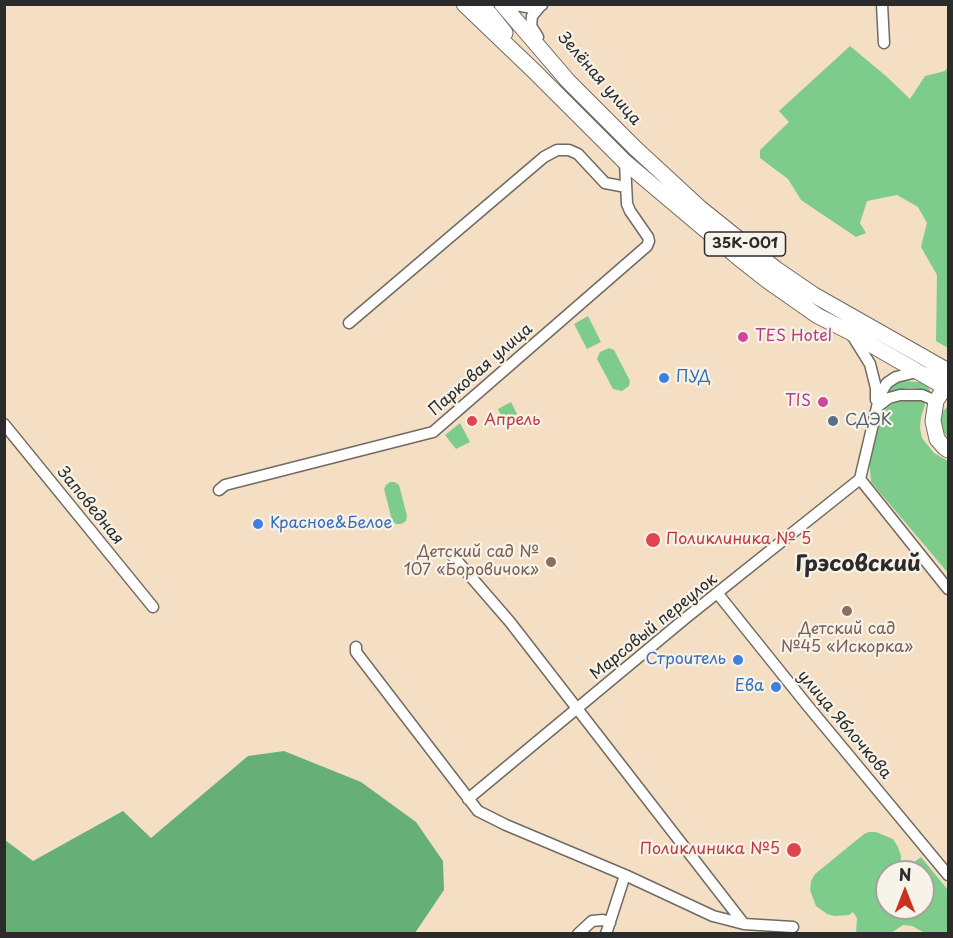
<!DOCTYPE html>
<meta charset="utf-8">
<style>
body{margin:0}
#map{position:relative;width:953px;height:938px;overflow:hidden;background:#f4dfc4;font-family:"Playpen Sans",sans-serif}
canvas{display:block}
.frame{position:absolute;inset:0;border:6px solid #2b2b2b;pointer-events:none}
.north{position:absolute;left:875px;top:860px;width:60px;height:60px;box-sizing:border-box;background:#f7f3e8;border:2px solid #a5a39c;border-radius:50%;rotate:0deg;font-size:16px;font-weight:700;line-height:24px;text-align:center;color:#2b2b2b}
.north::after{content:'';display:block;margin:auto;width:21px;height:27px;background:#c8321e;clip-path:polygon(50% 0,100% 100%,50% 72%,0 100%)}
</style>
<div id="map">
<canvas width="953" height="938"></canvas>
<div class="frame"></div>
<div class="north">N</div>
</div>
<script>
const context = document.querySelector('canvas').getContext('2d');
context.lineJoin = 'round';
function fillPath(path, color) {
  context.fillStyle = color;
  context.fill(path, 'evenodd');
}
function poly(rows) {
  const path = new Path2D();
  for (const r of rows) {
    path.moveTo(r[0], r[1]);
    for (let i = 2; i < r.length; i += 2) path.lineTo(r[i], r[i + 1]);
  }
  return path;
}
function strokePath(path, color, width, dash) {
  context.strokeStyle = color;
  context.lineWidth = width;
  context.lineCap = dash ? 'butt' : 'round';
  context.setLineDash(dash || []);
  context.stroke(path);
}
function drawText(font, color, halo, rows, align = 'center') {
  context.font = font + ' "Playpen Sans",sans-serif';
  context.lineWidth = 4.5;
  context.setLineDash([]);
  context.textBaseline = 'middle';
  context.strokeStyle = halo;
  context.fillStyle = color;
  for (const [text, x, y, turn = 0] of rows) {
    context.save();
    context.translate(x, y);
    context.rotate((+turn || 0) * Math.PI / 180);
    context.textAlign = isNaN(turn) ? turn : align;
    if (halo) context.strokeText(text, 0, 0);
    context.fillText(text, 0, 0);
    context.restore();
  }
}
const green = poly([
 [850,46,886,76,910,99,925,76,945,71,948,66,948,348,936,341,937,275,921,247,927,223,918,207,897,195,867,201,860,223,866,233,856,237,801,200,788,179,760,158,760,150,789,122,779,111],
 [588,316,601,342,587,349,574,324],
 [609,348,614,350,630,381,629,386,622,391,613,389,597,359,600,352],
 [903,381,919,382,924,384,929,388,930,392,916,388,908,388,896,390,887,395,887,389,897,382],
 [906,399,918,399,923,401,925,405,921,417,920,428,922,438,934,453,948,461,948,573,871,482,869,459,879,416,888,407,896,402],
 [511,402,517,414,504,421,498,409],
 [948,406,948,437,944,433,941,425,941,417,942,412],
 [460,423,470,442,456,449,445,435],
 [390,482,395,482,399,485,407,516,406,521,401,524,396,524,392,520,384,489,386,485],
 [869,832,876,832,893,839,898,847,901,856,901,866,899,872,887,872,887,908,923,908,923,872,900,872,921,857,948,890,948,933,925,933,912,926,903,925,891,933,856,933,857,918,853,912,849,915,834,916,827,914,816,906,810,890,811,881,815,874,864,834]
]);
const forest = poly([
 [284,751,361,782,416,822,443,861,444,890,415,933,5,933,5,840,33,861,123,811,151,838,248,756]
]);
const minor = poly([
 [508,4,533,8,542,5],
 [882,4,884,43],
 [538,37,531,26,532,16,542,4],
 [349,323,544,157,557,150,569,150,578,154,605,183,626,187],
 [852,335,870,364,876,388,876,400],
 [877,407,889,398,900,395,922,395,936,401],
 [4,424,153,607],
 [860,479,877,407,882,391,887,383,896,377,917,372,938,373,948,376],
 [860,479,948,589],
 [219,490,225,485,433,432,647,246,649,241,648,237,630,211,627,204,625,162],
 [452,555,510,622,744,924],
 [718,594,807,705,948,875],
 [356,647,356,652,478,811,506,825,625,875,713,916,744,924,793,927],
 [468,799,687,617,860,479],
 [578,934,592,921,603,920,610,923],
 [606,934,625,875]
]);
const primary = poly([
 [464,4,534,71,625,162,740,259,768,281,818,316,850,332,875,347,948,389],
 [482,4,505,33],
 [502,4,568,81,635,148,700,208,776,269,814,295,948,371],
 [948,385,945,387,936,401,933,421,937,439,945,448,948,450]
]);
const markers = [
 [743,337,6,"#d1479c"],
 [664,378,6,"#3f7fe0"],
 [823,402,6,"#d1479c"],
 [472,421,6,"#e0444e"],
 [833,421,6,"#5c6f8a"],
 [258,524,6,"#3f7fe0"],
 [653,540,8,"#e0444e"],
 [551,562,6,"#8d6e63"],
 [847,611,6,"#8d6e63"],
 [738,660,6,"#3f7fe0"],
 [776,687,6,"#3f7fe0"],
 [794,850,8,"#e0444e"]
];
const shields = [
 [745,244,81]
];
const shieldNames = [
 ["35К-001",745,244]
];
const streetNames = [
 ["Зелёная улица",599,79,49],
 ["Парковая улица",481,370,-41],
 ["Заповедная",90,506,51],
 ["Марсовый переулок",654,627,-39],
 ["улица Яблочкова",844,725,50]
];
const hotelNames = [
 ["TES Hotel",755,337],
 ["TIS",811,402,"right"]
];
const shopNames = [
 ["ПУД",676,378],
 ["Красное&Белое",270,524],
 ["Строитель",726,660,"right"],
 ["Ева",764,687,"right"]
];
const healthNames = [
 ["Апрель",484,421],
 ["Поликлиника № 5",666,540],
 ["Поликлиника №5",780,850,"right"]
];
const serviceNames = [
 ["СДЭК",845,421]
];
const educationNames = [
 ["Детский сад №",539,553],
 ["107 «Боровичок»",539,571],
 ["Детский сад",847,630,"center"],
 ["№45 «Искорка»",847,648,"center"]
];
const districtNames = [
 ["Грэсовский",858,565]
];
fillPath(green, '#7dcc8c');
fillPath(forest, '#66b078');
strokePath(minor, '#716a61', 13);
strokePath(primary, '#716a61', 17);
strokePath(minor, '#fff', 10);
strokePath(primary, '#fff', 15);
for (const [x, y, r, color] of markers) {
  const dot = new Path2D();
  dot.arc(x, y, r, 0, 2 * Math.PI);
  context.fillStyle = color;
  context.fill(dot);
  strokePath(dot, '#f7f3e8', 2);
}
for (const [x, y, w] of shields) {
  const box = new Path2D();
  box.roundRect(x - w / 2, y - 12, w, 24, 4.5);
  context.fillStyle = '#f7f3e8';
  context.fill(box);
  strokePath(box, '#2b2b2b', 1.5);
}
drawText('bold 15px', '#2b2b2b', null, shieldNames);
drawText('16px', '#2b2b2b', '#f7f3e8', streetNames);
drawText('16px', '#b23c85', '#f7f3e8', hotelNames, 'left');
drawText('16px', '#366cbe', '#f7f3e8', shopNames, 'left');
drawText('16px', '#be3a42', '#f7f3e8', healthNames, 'left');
drawText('16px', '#4e5e75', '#f7f3e8', serviceNames, 'left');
drawText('16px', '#785e54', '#f7f3e8', educationNames, 'right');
drawText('bold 22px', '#2b2b2b', '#f7f3e8', districtNames);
</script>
